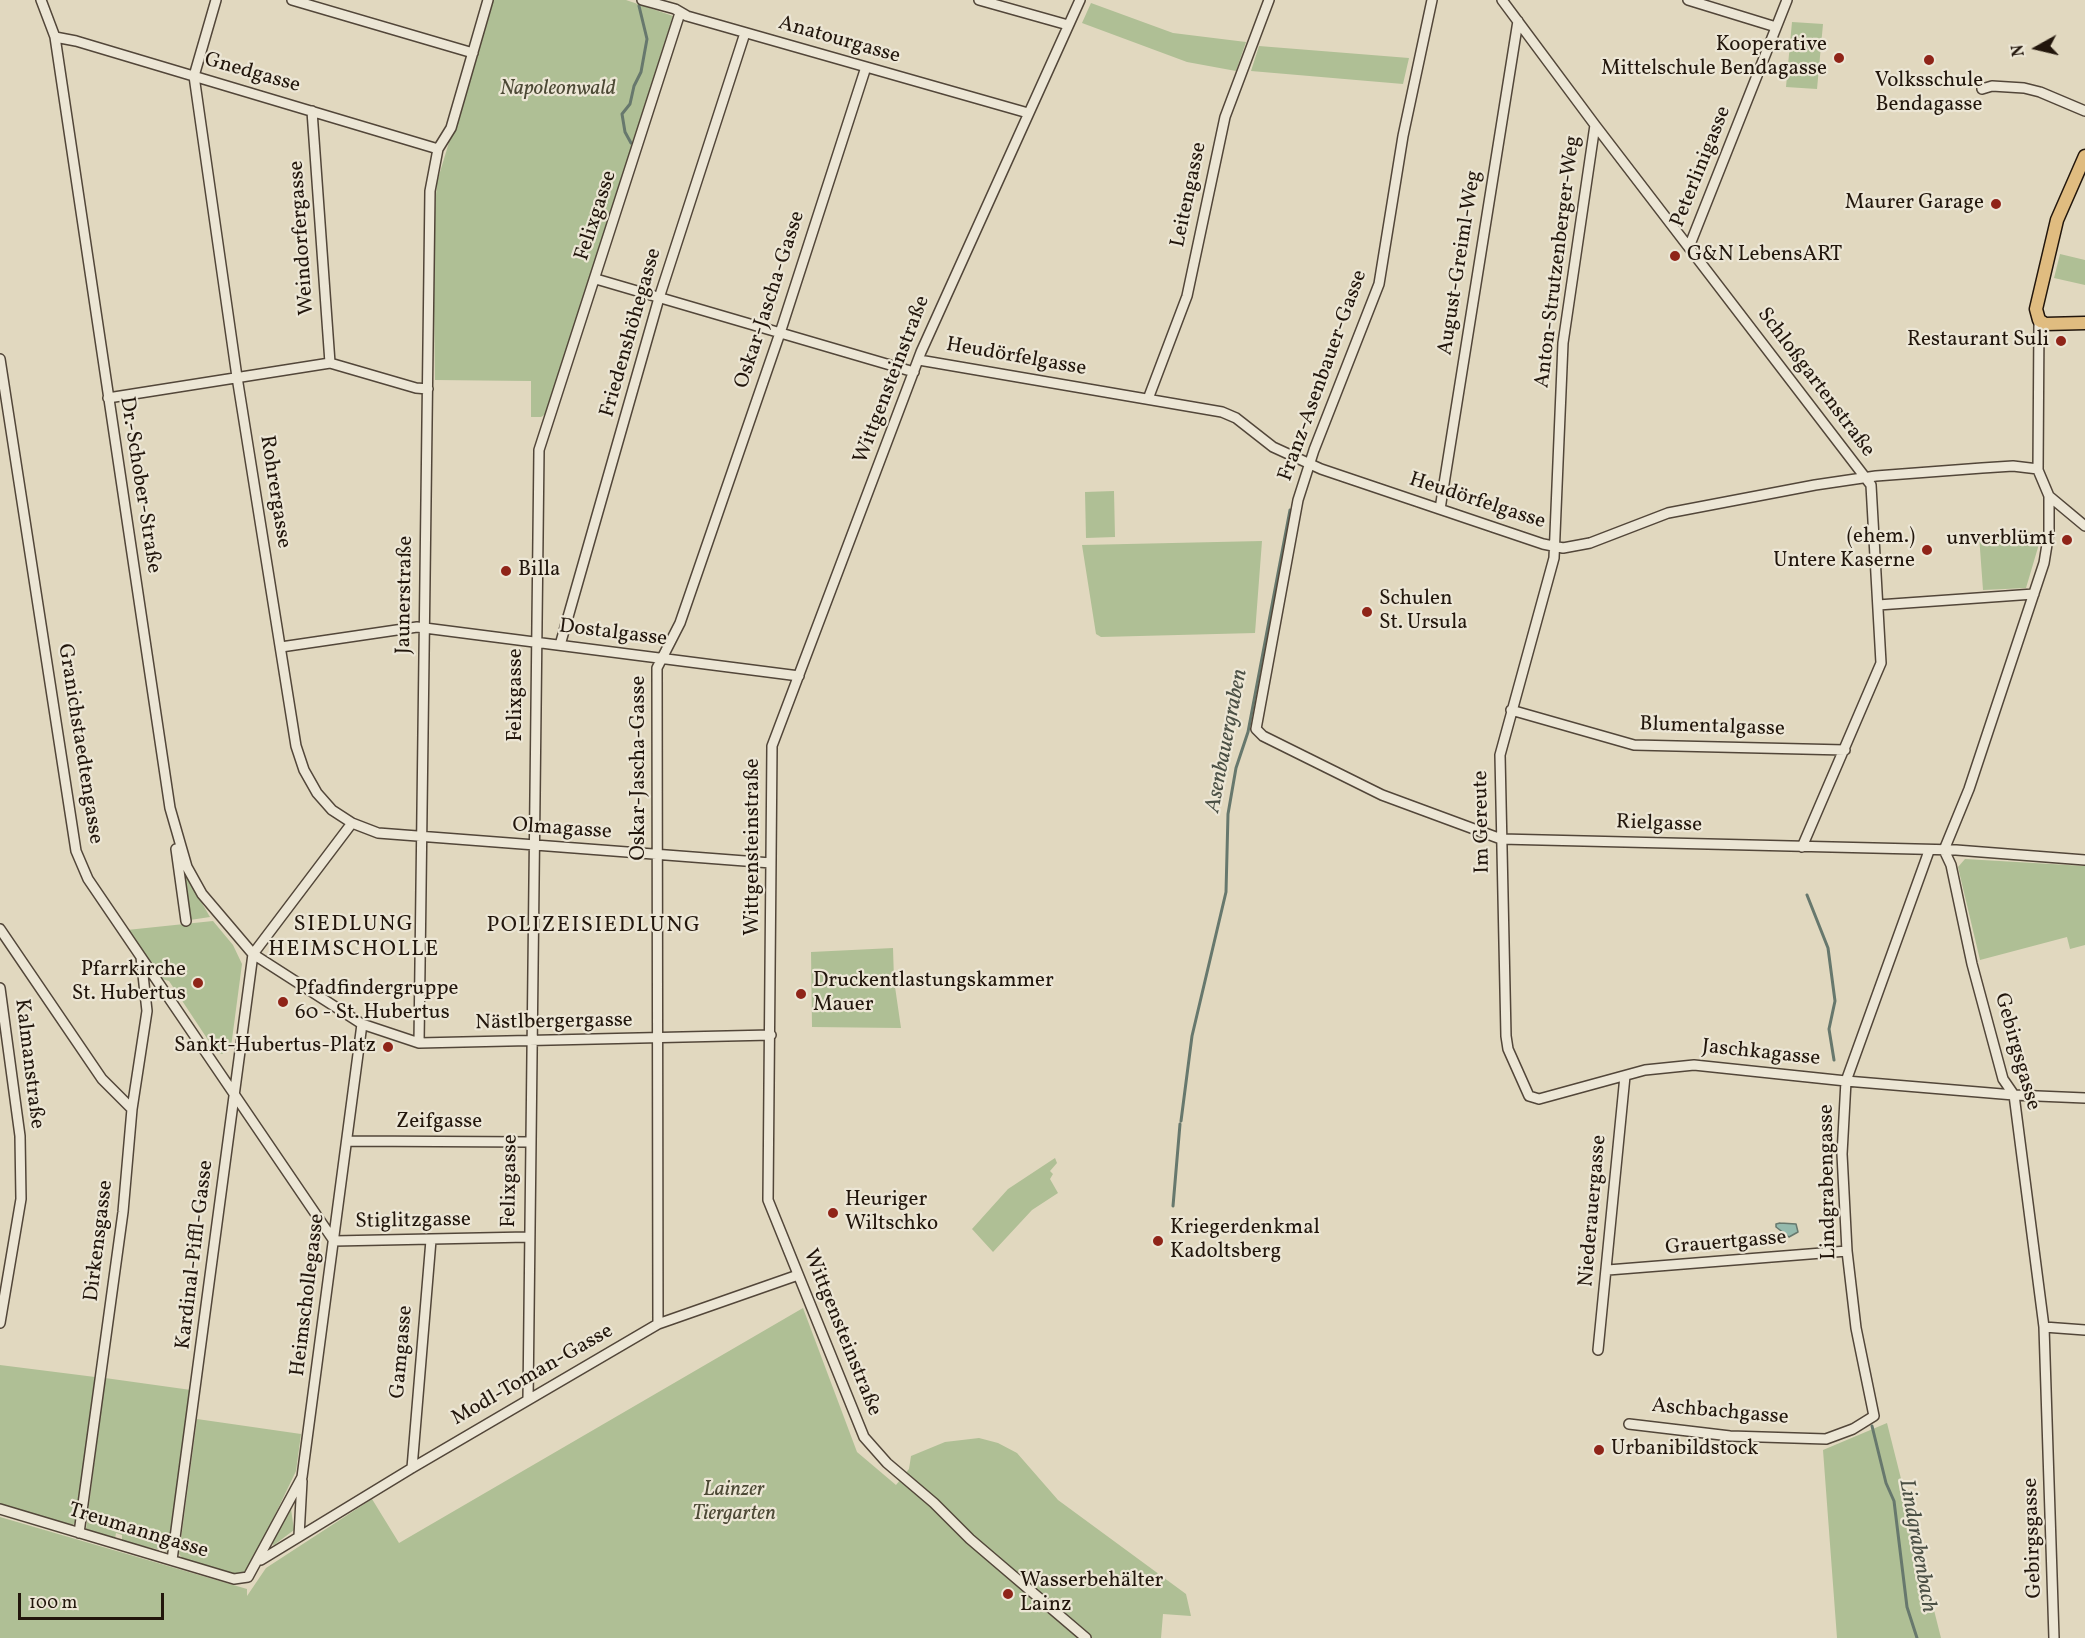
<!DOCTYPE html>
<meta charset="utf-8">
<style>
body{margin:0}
#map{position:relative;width:2085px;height:1638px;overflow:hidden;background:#e1d8bf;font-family:Vollkorn,serif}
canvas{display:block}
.north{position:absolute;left:2007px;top:18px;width:60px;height:60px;-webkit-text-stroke:4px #ece6d5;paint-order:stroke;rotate:262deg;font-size:16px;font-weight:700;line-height:24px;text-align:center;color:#22160c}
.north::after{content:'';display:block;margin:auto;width:21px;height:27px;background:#22160c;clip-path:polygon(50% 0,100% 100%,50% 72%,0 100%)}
.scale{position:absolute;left:18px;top:1593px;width:146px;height:27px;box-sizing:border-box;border:3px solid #22160c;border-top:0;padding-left:8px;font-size:18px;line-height:21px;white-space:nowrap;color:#22160c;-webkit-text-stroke:4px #ece6d5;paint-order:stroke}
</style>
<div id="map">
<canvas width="2085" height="1638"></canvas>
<div class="north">N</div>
<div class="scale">100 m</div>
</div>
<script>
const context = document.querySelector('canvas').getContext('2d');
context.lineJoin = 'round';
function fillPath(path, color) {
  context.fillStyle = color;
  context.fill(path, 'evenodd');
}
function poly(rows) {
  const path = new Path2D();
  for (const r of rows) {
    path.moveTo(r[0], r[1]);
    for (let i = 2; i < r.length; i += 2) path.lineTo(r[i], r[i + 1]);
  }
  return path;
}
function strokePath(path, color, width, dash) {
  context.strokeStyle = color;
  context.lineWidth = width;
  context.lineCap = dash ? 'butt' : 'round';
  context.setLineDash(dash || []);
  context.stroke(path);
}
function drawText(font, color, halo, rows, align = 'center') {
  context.font = font + ' Vollkorn,serif';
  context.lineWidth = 4.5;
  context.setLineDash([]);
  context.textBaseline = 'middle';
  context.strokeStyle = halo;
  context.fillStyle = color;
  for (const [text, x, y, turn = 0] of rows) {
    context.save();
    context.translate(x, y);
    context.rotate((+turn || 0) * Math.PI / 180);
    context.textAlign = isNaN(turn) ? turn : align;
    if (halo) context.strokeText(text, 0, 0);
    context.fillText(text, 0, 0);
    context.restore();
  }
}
const green = poly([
 [492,0,626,0,673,16,546,414,541,417,531,417,531,381,435,380,433,235,437,182],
 [1091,3,1173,33,1246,42,1236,71,1187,62,1082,23],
 [1792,22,1823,24,1817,89,1786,87],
 [1259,46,1409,58,1403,84,1251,71],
 [2060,254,2085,260,2085,285,2054,278],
 [1114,491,1115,537,1086,538,1085,492],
 [2040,532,2039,544,2026,588,1983,590,1979,535],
 [1262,541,1255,633,1101,637,1096,634,1082,545],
 [1965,859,2085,866,2085,945,2070,949,2067,937,1980,960,1958,867],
 [184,874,185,874,210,917,190,920],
 [213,921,233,945,242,964,231,1047,222,1054,216,1052,169,981,162,979,127,930],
 [893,948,894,980,901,1028,812,1027,811,952],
 [1055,1158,1057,1163,1050,1171,1053,1174,1050,1179,1058,1193,1032,1210,993,1252,972,1229,1008,1189],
 [803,1308,857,1452,896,1485,909,1469,911,1456,945,1442,979,1438,998,1443,1017,1453,1058,1500,1186,1594,1191,1616,1163,1614,1161,1638,0,1638,0,1517,247,1589,247,1596,266,1568,372,1499,399,1543],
 [0,1365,95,1377,76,1522,71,1526,0,1504],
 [105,1378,191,1390,169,1552,122,1541,122,1535,116,1533,115,1539,86,1529],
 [197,1419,301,1434,296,1471,250,1567,243,1573,233,1573,183,1559,179,1554],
 [1887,1423,1941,1638,1837,1638,1823,1450],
 [291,1509,294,1530,274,1545,272,1544]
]);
const water = poly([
 [1780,1223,1796,1224,1798,1232,1789,1237,1776,1227,1776,1224,1780,1223]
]);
const stream = poly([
 [631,143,625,132,622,114,630,104,634,86,641,72,647,39,639,6],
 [1807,895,1828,948,1835,1001,1829,1029,1834,1060],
 [1181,1121,1192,1036,1226,892,1228,814,1236,768,1248,732,1290,510],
 [1173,1206,1180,1124],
 [1872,1426,1886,1483,1894,1501,1907,1607,1917,1638]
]);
const minor = poly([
 [41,0,55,37,170,808,187,867,202,894,253,954,362,1024,419,1043,771,1035],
 [216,0,194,76,237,377,296,746,304,770,317,793,332,810,352,823,378,833,771,863],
 [292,0,473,53],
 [642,0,675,9,687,16,1028,113],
 [979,0,1068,25],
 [1080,0,921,352,772,746,768,1200,864,1437,887,1463,934,1503,970,1539,1086,1638],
 [1432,0,1403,136,1379,284,1314,450,1298,500,1256,729,1263,736,1382,795,1501,839,1956,850,2085,860],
 [1502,0,1595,125,1871,485,1881,663,1802,847],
 [1688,0,1776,27],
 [55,37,76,41,438,149],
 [1982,89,1992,86,2024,88,2040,92,2085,111],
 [312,111,330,363],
 [1595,125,1563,343,1554,558,1500,755,1506,1036,1508,1049,1529,1096,1539,1099,1645,1070,1694,1065,1846,1081,2014,1095,2085,1098],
 [1689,247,1787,0],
 [596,279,914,372],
 [2039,320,2038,470,2049,496,2085,526],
 [0,359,76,851,88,879,334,1241,528,1237],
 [919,360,1222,412,1236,418,1273,447,1321,469,1543,544,1563,548,1590,543,1668,513,1815,485,1876,476,1982,468,2013,466,2038,469],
 [108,398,330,363,416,388,428,389],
 [1148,399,1187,296,1225,117,1269,0],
 [1440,509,1518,21],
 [1878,605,2034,594],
 [560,645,659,298,745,33],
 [281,647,417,627,799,676],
 [1511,710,1634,745,1845,750],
 [176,849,186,921],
 [1944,850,1951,865,1972,964,2003,1079,2014,1095,2044,1327,2054,1638],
 [1944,850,1969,789,2044,563,2049,532,2049,496],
 [0,929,102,1079,132,1109],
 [0,988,20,1136,21,1199,0,1323],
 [419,1043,430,191,438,149,451,128,488,0],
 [347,1141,530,1142],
 [1608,1270,1847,1251],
 [658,1324,657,668,680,623,780,333,866,67],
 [2044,1327,2085,1330],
 [1598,1350,1625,1076],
 [528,1400,539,450,680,13],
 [1629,1424,1730,1436,1826,1439,1853,1429,1874,1416,1856,1328,1847,1251,1842,1154,1846,1081,1929,851],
 [412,1468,431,1240],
 [0,1509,234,1579,248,1577,302,1477,362,1024],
 [79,1533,123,1212,132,1109,147,1011,141,957],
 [299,1536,302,1481],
 [172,1560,253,954,352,823],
 [261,1560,412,1468,658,1324,798,1275]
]);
const major = poly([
 [2085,156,2057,220,2036,309,2039,320,2045,324,2085,323]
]);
const markers = [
 [1839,58,6,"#8f2418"],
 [1929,60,6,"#8f2418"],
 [1996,204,6,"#8f2418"],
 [1675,256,6,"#8f2418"],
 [2061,341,6,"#8f2418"],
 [2067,540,6,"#8f2418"],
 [1927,550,6,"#8f2418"],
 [506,571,6,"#8f2418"],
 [1367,612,6,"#8f2418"],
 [198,983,6,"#8f2418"],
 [801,994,6,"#8f2418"],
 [283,1002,6,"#8f2418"],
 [388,1047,6,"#8f2418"],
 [833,1213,6,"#8f2418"],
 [1158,1241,6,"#8f2418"],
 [1599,1450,6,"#8f2418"],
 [1008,1594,6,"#8f2418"]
];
const streetNames = [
 ["Anatourgasse",839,41,16],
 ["Gnedgasse",252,74,16],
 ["Peterlinigasse",1702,167,-68],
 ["Leitengasse",1190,195,-78],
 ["Felixgasse",597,216,-72],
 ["Weindorfergasse",303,238,-94],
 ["Anton-Strutzenberger-Weg",1559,262,-83],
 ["August-Greiml-Weg",1461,263,-81],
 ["Oskar-Jascha-Gasse",771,300,-72],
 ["Friedenshöhegasse",632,333,-74],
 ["Heudörfelgasse",1016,358,10],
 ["Franz-Asenbauer-Gasse",1324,376,-70],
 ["Wittgensteinstraße",893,380,-69],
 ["Schloßgartenstraße",1815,383,53],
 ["Dr.-Schober-Straße",139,485,81],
 ["Rohrergasse",274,492,81],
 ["Heudörfelgasse",1477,502,18],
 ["Jaunerstraße",406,595,-89],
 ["Dostalgasse",613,634,7],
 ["Felixgasse",517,695,-90],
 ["Blumentalgasse",1712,728,2],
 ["Granichstaedtengasse",79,744,81],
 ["Oskar-Jascha-Gasse",640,768,-90],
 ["Im Gereute",1483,822,-91],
 ["Rielgasse",1659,825,2],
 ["Olmagasse",562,830,4],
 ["Wittgensteinstraße",754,847,-90],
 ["Nästlbergergasse",554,1023,-1],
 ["Gebirgsgasse",2016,1052,74],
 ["Jaschkagasse",1761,1054,6],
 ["Kalmanstraße",28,1064,83],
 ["Zeifgasse",439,1123],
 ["Felixgasse",511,1181,-89],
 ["Lindgrabengasse",1829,1182,-91],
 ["Niederauergasse",1594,1211,-85],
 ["Stiglitzgasse",413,1222,-1],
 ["Dirkensgasse",100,1241,-83],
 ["Grauertgasse",1726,1244,-5],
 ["Kardinal-Piffl-Gasse",196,1255,-83],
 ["Heimschollegasse",309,1295,-83],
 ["Wittgensteinstraße",841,1333,68],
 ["Gamgasse",403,1352,-85],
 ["Modl-Toman-Gasse",533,1376,-30],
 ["Aschbachgasse",1720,1413,5],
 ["Treumanngasse",138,1532,17],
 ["Gebirgsgasse",2034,1538,-92]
];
const poiNames = [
 ["Kooperative",1827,46,"right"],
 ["Mittelschule Bendagasse",1827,70,"right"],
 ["Volksschule",1929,82,"center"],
 ["Bendagasse",1929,106,"center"],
 ["Maurer Garage",1984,204,"right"],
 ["G&N LebensART",1687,256],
 ["Restaurant Suli",2049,341,"right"],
 ["(ehem.)",1915,538,"right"],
 ["Untere Kaserne",1915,562,"right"],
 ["unverblümt",2055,540,"right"],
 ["Billa",518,571],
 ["Schulen",1379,600],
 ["St. Ursula",1379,624],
 ["Pfarrkirche",186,971,"right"],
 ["St. Hubertus",186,995,"right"],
 ["Druckentlastungskammer",813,982],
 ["Mauer",813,1006],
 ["Pfadfindergruppe",295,990],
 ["60 - St. Hubertus",295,1014],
 ["Sankt-Hubertus-Platz",376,1047,"right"],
 ["Heuriger",845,1201],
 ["Wiltschko",845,1225],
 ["Kriegerdenkmal",1170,1229],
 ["Kadoltsberg",1170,1253],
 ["Urbanibildstock",1611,1450],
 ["Wasserbehälter",1020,1582],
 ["Lainz",1020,1606]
];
const parkNames = [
 ["Napoleonwald",558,90],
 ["Lainzer",734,1491],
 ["Tiergarten",734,1515]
];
const waterNames = [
 ["Asenbauergraben",1228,741,-79],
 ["Lindgrabenbach",1916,1546,80]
];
const neighbourhoodNames = [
 ["SIEDLUNG",354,926],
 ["HEIMSCHOLLE",354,951],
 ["POLIZEISIEDLUNG",594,927]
];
fillPath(green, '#afbf95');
fillPath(water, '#95baad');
strokePath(water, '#67786d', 1.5);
strokePath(stream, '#67786d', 3);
strokePath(minor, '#524639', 12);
strokePath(major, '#22160c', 15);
strokePath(minor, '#ece6d5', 9);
strokePath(major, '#e0bc80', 12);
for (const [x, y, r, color] of markers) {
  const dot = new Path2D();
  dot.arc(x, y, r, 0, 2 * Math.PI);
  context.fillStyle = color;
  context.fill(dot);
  strokePath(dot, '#ece6d5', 2);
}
drawText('21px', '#22160c', '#ece6d5', streetNames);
drawText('21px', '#22160c', '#ece6d5', poiNames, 'left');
drawText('italic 21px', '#4c4935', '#ece6d5', parkNames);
drawText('italic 22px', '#4a4f44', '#ece6d5', waterNames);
context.letterSpacing = '1.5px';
drawText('22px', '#22160c', '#ece6d5', neighbourhoodNames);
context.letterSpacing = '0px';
</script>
